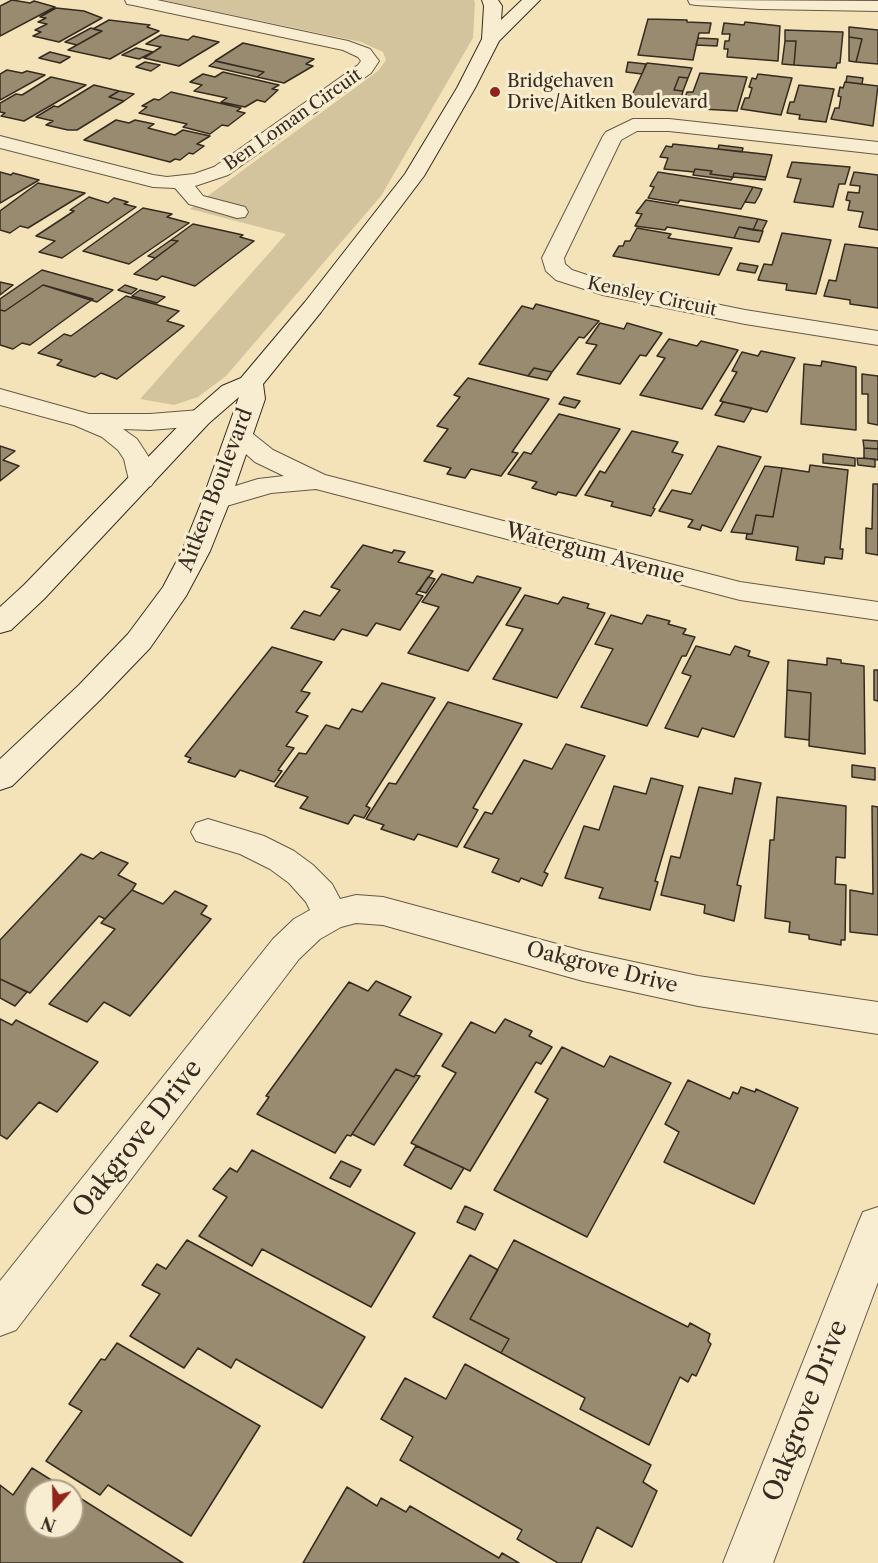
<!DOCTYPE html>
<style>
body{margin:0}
#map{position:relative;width:878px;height:1563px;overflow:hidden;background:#f4e3b8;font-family:"Libre Caslon Text",serif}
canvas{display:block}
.north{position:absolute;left:24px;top:1479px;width:60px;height:60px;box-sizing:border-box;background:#f8edd1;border:2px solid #aa9f8a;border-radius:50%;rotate:200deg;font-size:16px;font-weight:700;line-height:24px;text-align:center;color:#352b20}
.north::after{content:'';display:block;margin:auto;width:21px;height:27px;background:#8f2418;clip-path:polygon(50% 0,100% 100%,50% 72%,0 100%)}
</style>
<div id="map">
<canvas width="878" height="1563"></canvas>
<div class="north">N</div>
</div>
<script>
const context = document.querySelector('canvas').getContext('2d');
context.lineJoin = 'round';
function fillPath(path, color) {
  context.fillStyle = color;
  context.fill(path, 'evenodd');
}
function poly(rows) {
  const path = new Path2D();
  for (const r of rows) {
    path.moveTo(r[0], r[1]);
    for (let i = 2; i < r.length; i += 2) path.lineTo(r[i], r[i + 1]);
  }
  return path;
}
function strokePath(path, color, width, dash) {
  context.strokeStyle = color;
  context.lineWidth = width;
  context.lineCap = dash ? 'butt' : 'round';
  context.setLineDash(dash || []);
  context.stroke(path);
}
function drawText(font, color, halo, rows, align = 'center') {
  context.font = font + ' "Libre Caslon Text",serif';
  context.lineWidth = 6;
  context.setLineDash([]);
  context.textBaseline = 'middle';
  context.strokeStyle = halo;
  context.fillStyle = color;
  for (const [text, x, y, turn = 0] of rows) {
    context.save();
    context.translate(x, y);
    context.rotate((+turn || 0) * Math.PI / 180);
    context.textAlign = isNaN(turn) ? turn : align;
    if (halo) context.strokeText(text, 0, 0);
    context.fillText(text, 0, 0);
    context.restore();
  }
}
const green = poly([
 [162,0,474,0,475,3,473,38,381,196,226,376,198,397,174,405,140,399,286,234,190,209,378,71,386,60,383,52,361,42]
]);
const building = poly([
 [12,0,30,3,34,1,55,7,0,36,0,6,12,0],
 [56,8,84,11,102,18,59,42,33,36,41,32,35,30,47,24,38,22,46,18,40,17,56,8],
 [648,19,687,20,687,22,711,23,709,33,699,33,693,60,638,55,648,19],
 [109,20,150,25,147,27,159,31,110,59,68,50,102,31,93,29,109,20],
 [745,22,780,26,778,61,727,57,728,49,724,49,725,41,729,41,730,34,722,34,724,23,744,25,745,22],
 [849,27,878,30,878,64,856,62,862,39,849,37,849,27],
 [91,28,102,31,77,45,65,42,91,28],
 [785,30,843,32,840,63,837,63,836,68,794,65,796,41,785,41,785,30],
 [161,35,188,40,193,36,219,42,179,66,144,58,161,47,146,44,161,35],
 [849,37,862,39,856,62,849,61,849,37],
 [698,38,718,39,717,46,696,45,698,38],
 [785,41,796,41,794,65,782,64,785,41],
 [243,43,314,59,306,64,313,66,284,83,257,77,264,72,215,61,243,43],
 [136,48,153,52,139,59,122,55,136,48],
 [50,52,70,57,60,63,39,58,50,52],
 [216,61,264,72,257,77,209,66,216,61],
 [145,62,160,65,151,71,136,67,145,62],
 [628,62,646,64,642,74,626,72,628,62],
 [647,63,692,68,688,78,679,77,674,90,683,91,680,103,659,101,657,104,627,100,630,93,633,93,647,63],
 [7,70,22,73,27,71,45,75,0,100,0,74,7,70],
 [223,72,279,85,272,89,278,90,265,102,257,100,245,107,221,102,227,98,194,91,202,85,190,82,203,74,215,77,223,72],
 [700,73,747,77,737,111,702,109,703,106,683,103,687,92,693,92,700,73],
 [758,74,792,78,781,115,741,109,745,98,749,98,752,88,749,87,752,78,756,79,758,74],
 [847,76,863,78,862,84,846,82,847,76],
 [51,77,86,85,24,121,1,116,5,113,0,112,0,103,16,94,22,95,51,77],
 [679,77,688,78,683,91,674,90,679,77],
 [845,82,878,86,873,126,831,119,835,108,839,108,841,97,838,96,840,87,843,88,845,82],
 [94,85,119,91,109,97,124,101,77,130,68,130,46,125,53,121,36,117,54,106,58,107,94,85],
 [799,85,834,89,826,122,799,119,800,115,787,113,790,102,794,102,799,85],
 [119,91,134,94,124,101,109,97,119,91],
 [171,92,241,108,237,111,245,113,228,126,222,125,210,134,183,127,187,124,139,113,147,107,142,106,154,99,159,100,171,92],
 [116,120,129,123,135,120,154,124,148,128,175,135,183,130,210,136,197,144,204,146,193,154,189,153,180,160,175,159,170,162,84,140,116,120],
 [673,144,772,155,766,177,734,173,733,177,710,174,712,171,695,169,694,172,664,169,668,158,660,157,666,146,672,147,673,144],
 [719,145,743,148,742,152,718,149,719,145],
 [792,162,850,167,845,184,839,184,833,207,794,202,801,179,787,177,792,162],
 [695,169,712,171,710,174,733,177,731,180,693,175,695,169],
 [0,172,11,175,13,173,39,180,0,203,0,172],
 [658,172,753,187,741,209,680,200,678,203,648,198,654,187,650,186,658,172],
 [854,172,878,175,878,230,859,227,863,212,848,210,850,201,846,200,848,192,859,193,860,186,850,185,854,172],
 [734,173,766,177,765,180,733,177,734,173],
 [38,183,85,193,28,228,20,226,10,233,0,230,0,211,38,183],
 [753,187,762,189,759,196,755,203,745,202,753,187],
 [89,197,108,203,114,198,128,202,124,204,136,207,62,258,39,252,55,241,36,236,74,211,70,210,89,197],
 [646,200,758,219,753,230,739,227,734,238,667,227,665,230,635,226,642,214,636,213,646,200],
 [143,208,172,214,167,217,189,223,129,264,83,251,143,208],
 [758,219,767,221,762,231,753,230,758,219],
 [193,224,243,235,240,237,254,241,195,286,162,276,157,280,134,274,178,241,171,240,193,224],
 [739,227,763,231,759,242,734,238,739,227],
 [637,228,671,234,668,238,732,248,719,275,613,256,619,246,623,246,625,241,630,241,637,228],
 [782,233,831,240,816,294,786,290,787,284,758,280,764,264,772,265,782,233],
 [171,240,178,241,155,258,148,256,171,240],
 [845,244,878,248,878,308,850,304,850,300,824,296,829,280,836,281,845,244],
 [740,263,758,266,755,273,737,270,740,263],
 [42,270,113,290,97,302,43,285,5,311,0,310,0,299,42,270],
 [0,282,13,285,0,295,0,282],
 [43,285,93,299,30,345,22,343,13,349,0,345,0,310,5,311,43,285],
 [125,285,137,289,131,294,118,290,125,285],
 [140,290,165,297,157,303,132,296,140,290],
 [126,296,179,311,167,321,184,326,117,379,101,373,95,377,57,365,62,360,38,353,64,334,71,336,126,296],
 [536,304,599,321,584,338,579,337,552,372,534,368,528,376,479,364,522,306,533,309,536,304],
 [600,323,624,329,627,323,662,333,646,356,640,355,620,384,577,374,597,345,586,343,600,323],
 [669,339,697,346,701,341,738,350,702,409,640,395,665,358,657,356,669,339],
 [761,351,795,358,767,412,720,401,737,372,732,371,742,352,758,356,761,351],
 [822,361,856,367,856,430,801,424,804,364,821,366,822,361],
 [534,368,552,372,547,380,528,376,534,368],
 [862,374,878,376,878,425,868,423,868,394,862,394,862,374],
 [468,378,549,399,512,452,518,453,501,476,471,469,465,478,447,474,451,468,424,461,448,429,437,426,460,397,454,395,468,378],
 [564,397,580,401,575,408,559,404,564,397],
 [723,402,752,408,744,422,715,415,723,402],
 [559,414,620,429,576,496,558,492,556,495,532,488,537,482,508,474,524,452,531,454,559,414],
 [632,431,678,442,672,452,683,455,653,508,655,509,651,516,611,506,613,502,585,495,600,471,605,473,632,431],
 [863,440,878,441,878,449,864,448,863,440],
 [0,446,15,451,3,460,19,466,0,481,0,446],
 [718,446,761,457,721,531,702,525,700,530,688,527,693,520,659,511,672,490,691,494,718,446],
 [864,448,878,449,878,460,864,458,864,448],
 [823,454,855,458,855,466,823,463,823,454],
 [857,458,875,459,875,467,858,465,857,458],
 [810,465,848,470,840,549,843,549,842,559,825,557,824,564,796,560,798,547,746,539,747,534,752,534,756,515,773,517,782,468,809,472,810,465],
 [765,466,782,468,773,517,756,515,752,534,731,532,765,466],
 [873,484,878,484,878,555,866,553,866,528,872,529,873,484],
 [363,545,392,553,394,550,405,552,398,562,433,571,416,594,423,596,400,630,376,623,367,636,342,629,334,640,291,628,304,611,320,616,340,590,331,587,363,545],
 [442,574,473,583,477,576,521,588,468,671,408,653,439,607,422,602,442,574],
 [428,577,435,579,426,593,419,591,428,577],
 [525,595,558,604,563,597,589,604,587,608,605,613,557,698,493,679,523,629,506,625,525,595],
 [611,615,642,624,647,615,670,621,668,624,686,629,683,634,695,637,686,656,682,656,647,726,581,707,613,649,595,644,611,615],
 [696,646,730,655,735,646,750,651,748,656,769,662,734,737,702,728,698,737,665,728,691,676,682,673,696,646],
 [272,647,322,662,301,691,310,693,296,712,308,716,286,746,294,748,278,770,282,771,274,782,240,770,235,777,188,762,191,758,185,756,272,647],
 [827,658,841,660,841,663,864,666,865,754,809,746,811,693,787,690,788,660,827,665,827,658],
 [874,670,878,670,878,701,874,700,874,670],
 [382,683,435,698,366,806,370,808,364,818,354,815,348,824,300,808,308,797,275,786,299,753,306,754,326,725,339,729,352,709,362,712,382,683],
 [787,690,811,693,809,740,785,737,787,690],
 [448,702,522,724,473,808,478,810,457,847,418,834,414,840,381,829,384,825,366,819,389,783,396,784,448,702],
 [566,744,605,756,544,872,548,874,542,886,521,878,519,882,492,872,499,859,464,847,485,812,492,814,524,760,552,769,566,744],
 [852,765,875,768,875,780,852,777,852,765],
 [651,778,683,786,655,881,658,882,650,910,599,898,603,888,565,878,584,826,599,830,614,786,646,794,651,778],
 [735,778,761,783,737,885,741,886,734,921,704,913,705,905,661,895,671,856,680,858,699,787,732,794,735,778],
 [777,797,846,806,845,858,836,857,835,884,846,885,845,940,841,940,841,945,809,939,809,935,789,932,790,922,765,918,770,840,774,840,777,797],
 [872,806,878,807,878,935,850,932,850,890,873,894,872,806],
 [101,852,128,863,118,875,136,884,132,890,105,919,99,916,30,993,0,979,0,940,81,854,93,859,101,852],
 [132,890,163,904,175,891,207,906,201,914,211,919,130,1016,104,1002,87,1022,49,1004,115,929,101,923,132,890],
 [0,979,27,992,15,1006,0,998,0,979],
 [376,981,411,997,399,1015,442,1034,414,1077,396,1069,352,1134,351,1136,347,1135,335,1153,257,1114,269,1097,266,1096,349,982,368,991,376,981],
 [0,1019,12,1025,16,1020,98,1062,57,1112,39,1102,7,1139,0,1135,0,1019],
 [505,1019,532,1031,529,1036,552,1047,541,1064,536,1062,470,1171,411,1143,456,1073,442,1066,471,1022,495,1033,505,1019],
 [562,1047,604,1067,610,1056,671,1083,587,1237,494,1190,548,1099,535,1092,562,1047],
 [396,1069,414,1077,415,1075,420,1076,374,1145,352,1134,396,1069],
 [688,1080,730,1099,733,1092,738,1094,741,1087,755,1092,756,1089,798,1108,754,1204,664,1162,679,1132,665,1124,688,1080],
 [416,1146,464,1168,451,1189,404,1165,416,1146],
 [252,1150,415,1233,371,1307,262,1249,252,1266,199,1236,227,1197,213,1189,230,1168,237,1172,252,1150],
 [341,1161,361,1170,350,1187,330,1178,341,1161],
 [465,1206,483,1214,475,1230,457,1222,465,1206],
 [187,1240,365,1337,322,1408,236,1359,231,1368,198,1348,184,1368,130,1336,160,1294,142,1285,157,1264,166,1269,187,1240],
 [514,1240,688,1327,690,1323,710,1334,708,1341,711,1344,696,1376,692,1374,688,1382,680,1377,649,1445,580,1409,585,1398,501,1353,509,1339,470,1319,514,1240],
 [470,1255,498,1270,470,1319,509,1339,501,1353,433,1317,470,1255],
 [117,1343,260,1426,191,1536,108,1485,100,1495,46,1461,82,1411,69,1404,101,1359,105,1360,117,1343],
 [465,1364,651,1465,643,1482,657,1491,632,1547,597,1527,581,1563,558,1563,517,1539,522,1530,400,1460,413,1437,381,1419,405,1378,446,1399,465,1364],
 [32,1468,69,1491,36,1491,36,1527,72,1527,72,1493,183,1563,0,1563,0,1485,13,1495,32,1468],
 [347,1487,377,1506,381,1498,406,1512,410,1506,499,1558,502,1553,519,1563,303,1563,347,1487]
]);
const street = poly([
 [125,0,157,0,348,41,370,49,379,61,371,73,228,175,195,186,203,196,245,207,248,212,245,217,237,218,189,204,175,188,153,187,0,148,0,136,153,175,167,177,194,174,214,167,358,65,361,61,358,57,343,50,133,5,127,4,125,0],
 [688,0,878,1,878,11,760,9,696,5,690,4,688,0],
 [633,119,669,119,878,142,878,154,669,131,637,131,621,140,564,258,565,264,572,270,608,282,745,310,878,331,878,345,745,324,603,295,556,280,546,271,542,258,603,136,606,132,633,119],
 [0,389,89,414,150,414,200,410,209,413,213,418,209,423,200,426,150,430,123,429,137,439,150,459,155,480,151,486,142,488,133,486,129,480,124,459,118,450,102,437,74,425,0,405,0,389],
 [239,427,248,430,273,450,325,475,740,582,878,602,878,620,740,600,316,489,271,493,216,509,206,507,202,501,206,495,258,479,284,476,255,462,230,440,226,435,230,430,239,427],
 [208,819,264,836,294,851,313,865,332,884,340,899,356,895,383,897,583,951,698,976,878,1002,878,1034,698,1006,583,981,383,925,356,923,341,927,320,939,299,959,16,1330,0,1336,0,1281,273,939,294,919,310,910,306,902,289,883,270,869,240,854,196,841,191,832,196,823,208,819],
 [878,1207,878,1282,773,1563,723,1563,857,1226,863,1212,878,1207]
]);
const secondary = poly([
 [482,0,498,0,502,6,501,20,522,0,540,0,499,41,475,88,424,176,321,312,263,384,265,399,230,501,210,551,186,596,150,648,101,699,12,786,0,790,0,759,79,685,128,634,163,587,182,551,202,501,239,397,209,423,44,599,11,630,0,633,0,607,24,585,191,413,222,386,241,378,305,302,405,174,457,88,482,39,484,6,482,0]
]);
const markers = [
 [495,92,6,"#8f2418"]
];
const farPoinames = [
 ["Bridgehaven",507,82],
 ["Drive/Aitken Boulevard",507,103]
];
const farStreetnames = [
 ["Ben Loman Circuit",293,120,-35],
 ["Kensley Circuit",652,297,12]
];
const streetNames = [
 ["Aitken Boulevard",216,490,-69],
 ["Watergum Avenue",595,554,15],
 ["Oakgrove Drive",602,968,14]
];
const nearStreetnames = [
 ["Oakgrove Drive",138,1139,-52],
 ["Oakgrove Drive",806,1411,-69]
];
fillPath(green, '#d4c49e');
fillPath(building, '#988b6f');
strokePath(building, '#352b20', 1.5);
strokePath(street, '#655946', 2);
strokePath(secondary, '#352b20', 2);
fillPath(street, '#f8edd1');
fillPath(secondary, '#f8edd1');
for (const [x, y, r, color] of markers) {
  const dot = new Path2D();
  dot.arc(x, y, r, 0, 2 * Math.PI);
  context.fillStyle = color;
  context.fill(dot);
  strokePath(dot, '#f8edd1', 2);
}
drawText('18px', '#352b20', '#f8edd1', farPoinames, 'left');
drawText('18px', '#352b20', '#f8edd1', farStreetnames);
drawText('21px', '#352b20', '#f8edd1', streetNames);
drawText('26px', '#352b20', '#f8edd1', nearStreetnames);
</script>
